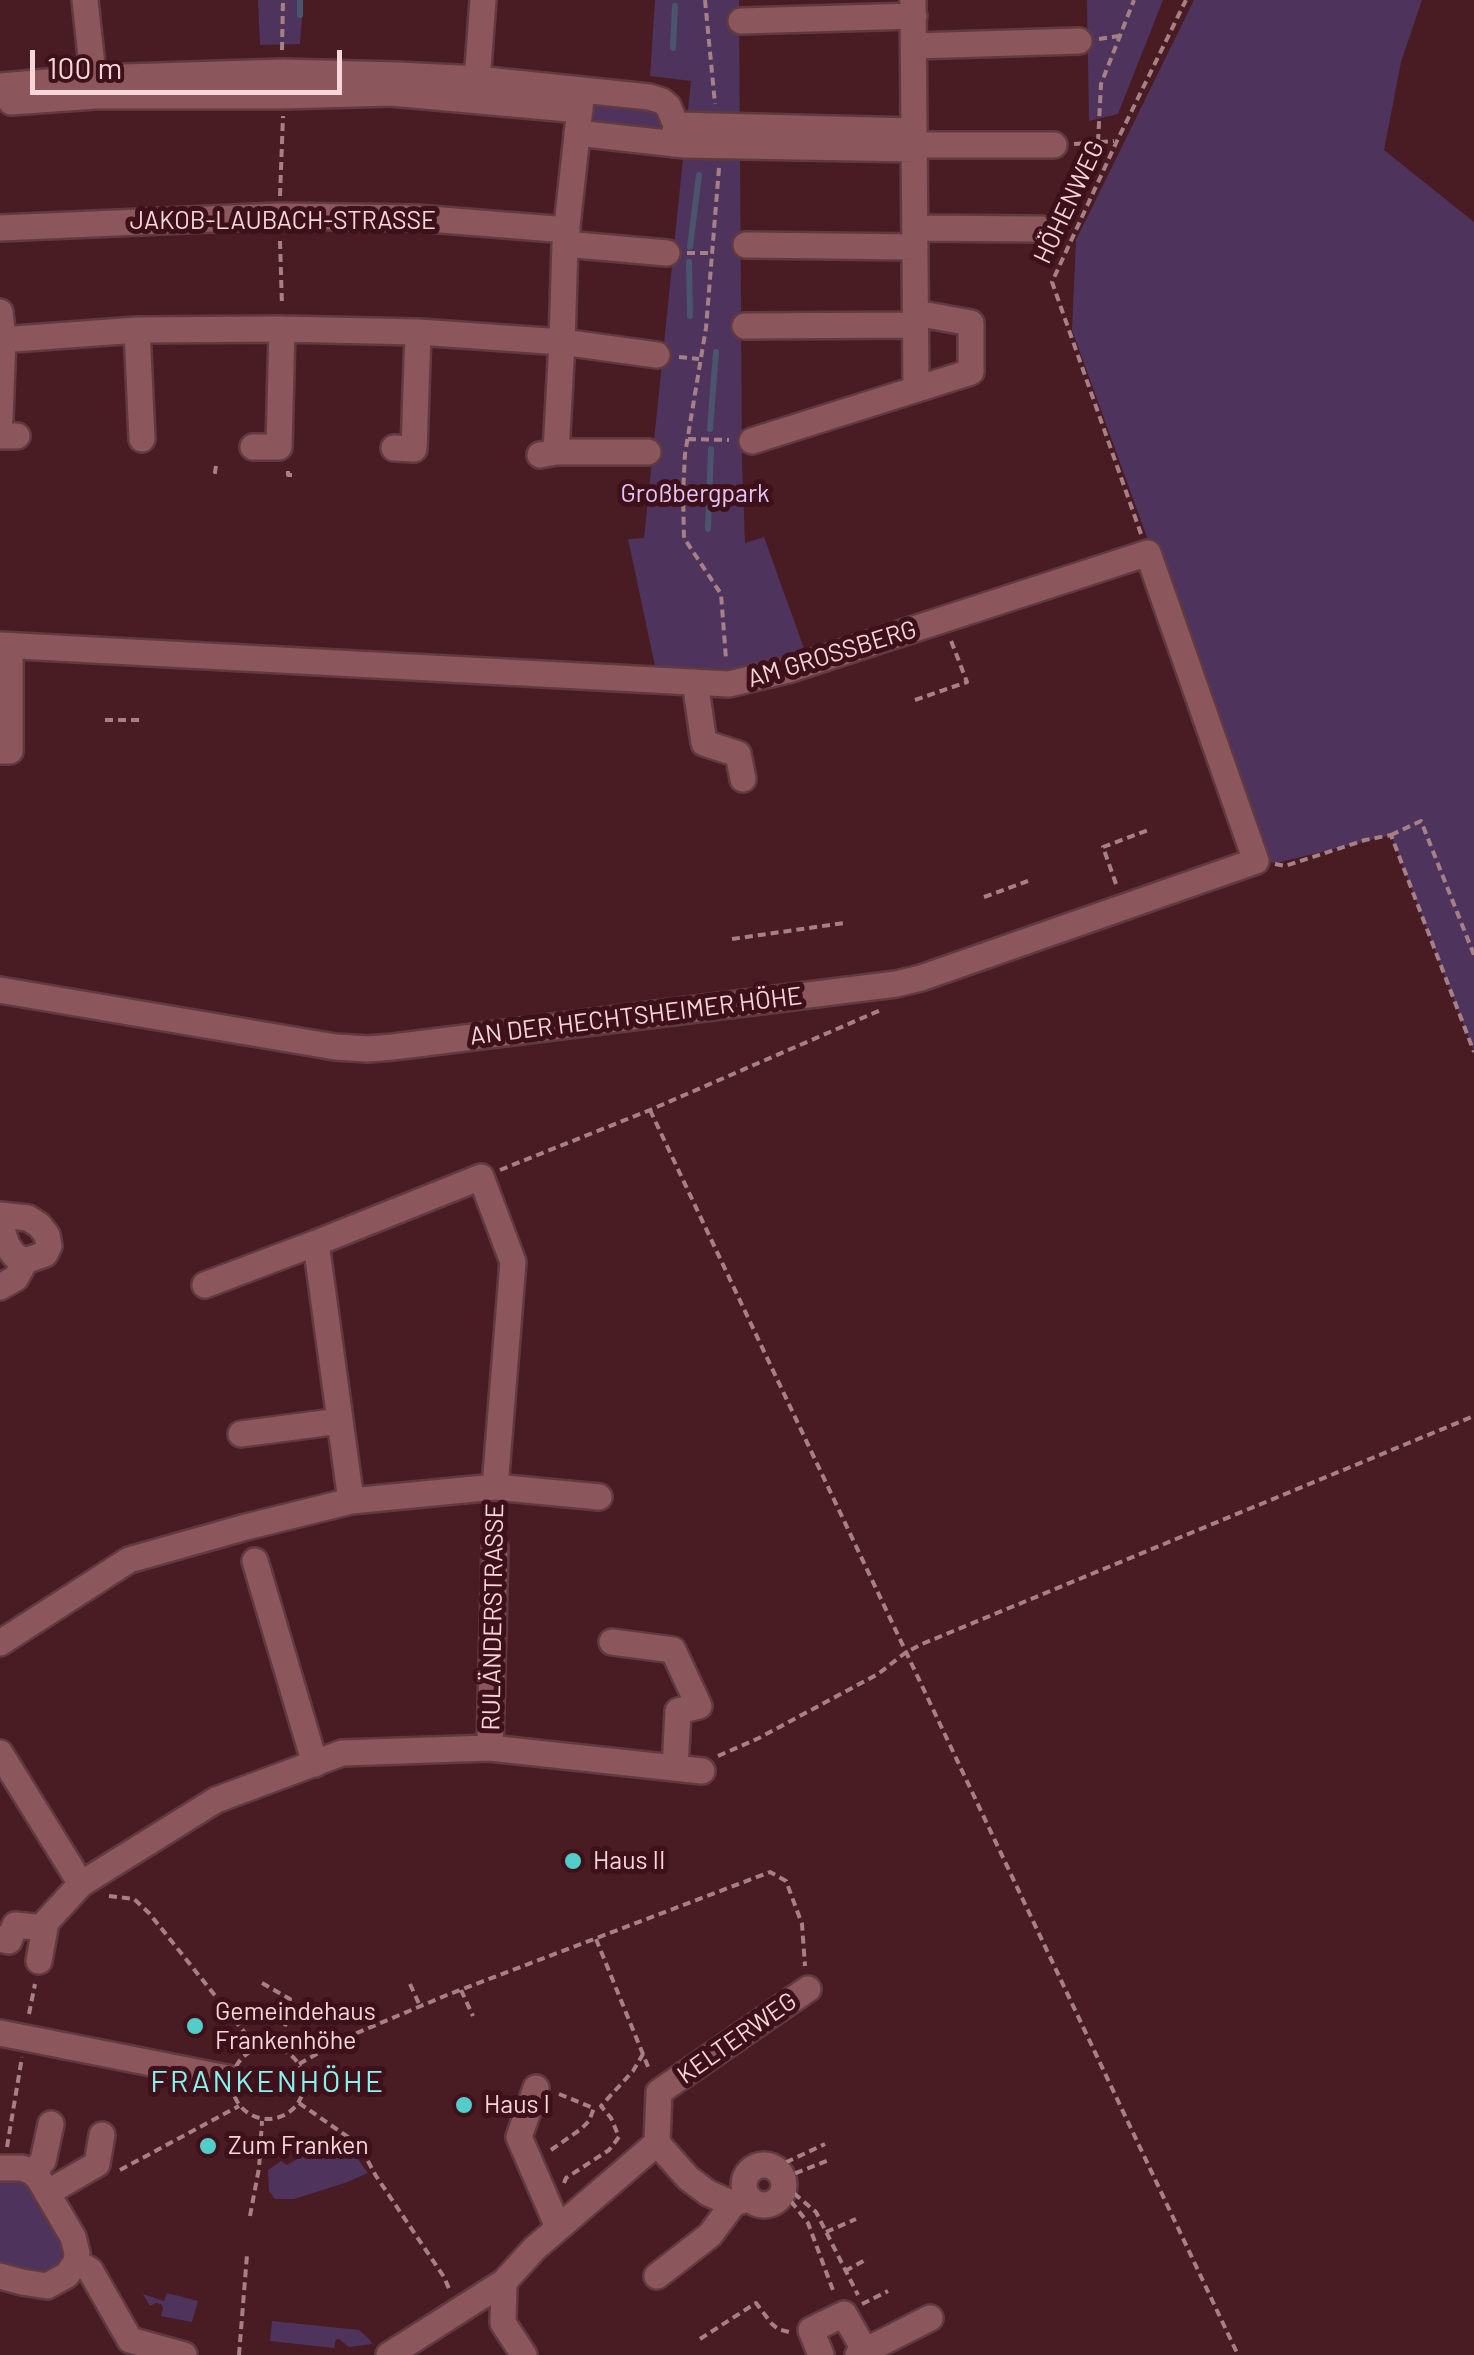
<!DOCTYPE html>
<meta charset="utf-8">
<style>
body{margin:0}
#map{position:relative;width:1474px;height:2355px;overflow:hidden;background:#491b23;font-family:Barlow,sans-serif}
canvas{display:block}
.scale{position:absolute;left:30px;top:50px;width:312px;height:45px;box-sizing:border-box;border:5px solid #f6d6d9;border-top:0;padding-left:12px;font-size:30px;line-height:35px;white-space:nowrap;color:#f6d6d9;-webkit-text-stroke:8px #3e111a;paint-order:stroke}
</style>
<div id="map">
<canvas width="1474" height="2355"></canvas>
<div class="scale">100 m</div>
</div>
<script>
const context = document.querySelector('canvas').getContext('2d');
context.lineJoin = 'round';
function fillPath(path, color) {
  context.fillStyle = color;
  context.fill(path, 'evenodd');
}
function poly(rows) {
  const path = new Path2D();
  for (const r of rows) {
    if (r.length === 3) {
      path.moveTo(r[0] + r[2], r[1]);
      path.arc(r[0], r[1], r[2], 0, 2 * Math.PI);
      continue;
    }
    path.moveTo(r[0], r[1]);
    for (let i = 2; i < r.length; i += 2) path.lineTo(r[i], r[i + 1]);
  }
  return path;
}
function strokePath(path, color, width, dash) {
  context.strokeStyle = color;
  context.lineWidth = width;
  context.lineCap = dash ? 'butt' : 'round';
  context.setLineDash(dash || []);
  context.stroke(path);
}
function drawText(font, color, halo, rows, align = 'center') {
  context.font = font + ' Barlow,sans-serif';
  context.lineWidth = 10;
  context.setLineDash([]);
  context.textBaseline = 'middle';
  context.strokeStyle = halo;
  context.fillStyle = color;
  for (const [text, x, y, turn = 0] of rows) {
    context.save();
    context.translate(x, y);
    context.rotate((+turn || 0) * Math.PI / 180);
    context.textAlign = isNaN(turn) ? turn : align;
    if (halo) context.strokeText(text, 0, 0);
    context.fillText(text, 0, 0);
    context.restore();
  }
}
const green = poly([
 [258,0,303,0,300,44,260,45],
 [655,0,739,0,742,463,745,543,764,537,806,654,749,670,655,666,628,539,644,538,691,81,650,76],
 [1087,0,1163,0,1118,114,1089,121],
 [1194,0,1422,0,1401,62,1384,150,1474,222,1474,1052,1391,835,1276,863,1270,862,1262,855,1072,330,1076,240],
 [602,103,650,109,658,113,663,125,660,131,601,125,594,120,593,113,595,106],
 [333,2138,355,2155,368,2173,345,2183,294,2199,275,2199,269,2191,268,2170,281,2161,287,2165],
 [4,2176,28,2182,63,2242,62,2258,55,2271,41,2275,0,2265,0,2178],
 [167,2293,198,2301,192,2322,161,2316,163,2308,161,2304,156,2303,150,2306,143,2294,164,2301],
 [272,2321,359,2330,370,2340,372,2344,349,2347,339,2339,336,2339,334,2348,270,2341]
]);
const stream = poly([
 [300,0,300,15],
 [673,48,675,6],
 [690,247,699,175],
 [689,262,690,316],
 [710,429,716,352],
 [708,529,711,449]
]);
const path = poly([
 [705,0,715,104],
 [1099,39,1119,36],
 [282,50,283,0],
 [1098,142,1101,84,1134,0],
 [1074,144,1114,141],
 [719,168,706,328,685,454,683,494,684,538,721,594,726,659],
 [280,196,283,116],
 [280,241,282,306],
 [687,253,713,253],
 [679,357,699,359],
 [688,439,729,440],
 [216,466,215,472,219,472],
 [288,471,288,475,292,475],
 [1141,534,1052,282,1117,141,1186,0],
 [915,700,967,682,950,638],
 [105,720,144,720],
 [1391,835,1421,821,1474,955],
 [1275,864,1285,866,1365,840,1391,835,1474,1052],
 [1116,884,1103,847,1151,829],
 [984,897,1028,881],
 [732,939,844,923],
 [650,1110,1238,2355],
 [500,1170,650,1110,883,1009],
 [718,1756,759,1738,878,1674,905,1653,922,1644,1474,1416],
 [109,1896,134,1899,149,1913,257,2048],
 [596,1939,649,2069],
 [262,1983,290,1999,281,2049],
 [410,1984,420,2006],
 [461,1990,473,2016],
 [29,2014,35,1984],
 [268,2083,36],
 [299,2064,345,2038,447,1995,770,1872,786,1881,802,1924,805,1966],
 [559,2094,591,2107],
 [299,2103,348,2137,363,2152,376,2176,444,2277,450,2291],
 [7,2147,22,2057],
 [551,2150,581,2129,589,2121,594,2108],
 [774,2168,825,2144],
 [120,2170,239,2106],
 [783,2178,829,2160],
 [564,2183,566,2178,609,2150,619,2137,611,2118,601,2106,633,2071,643,2054],
 [784,2185,816,2212,858,2295],
 [783,2191,808,2223,834,2293],
 [250,2216,259,2168,262,2121],
 [826,2232,856,2219],
 [845,2271,865,2260],
 [862,2304,888,2291],
 [700,2339,756,2303,772,2324,778,2329,789,2332],
 [239,2355,247,2255]
]);
const minor = poly([
 [85,0,95,94],
 [913,0,916,388],
 [741,21,914,16],
 [914,46,1079,41],
 [0,86,94,78,283,72,398,75,477,79,649,97,662,101,668,106,676,125,673,144],
 [476,95,483,0],
 [11,102,95,96,283,96,391,93,580,110],
 [676,125,914,131],
 [577,133,685,145,915,149],
 [914,145,1054,145],
 [0,228,279,216,417,218,567,230],
 [915,228,1041,229],
 [565,244,667,253],
 [746,245,915,247],
 [0,312,3,338,0,419],
 [745,326,916,325],
 [137,330,142,439],
 [0,340,137,330,282,329,418,332,562,342,565,244,582,90],
 [0,436,17,436],
 [752,441,971,372,971,323,916,313],
 [253,447,279,447,282,329],
 [394,448,414,449,418,332],
 [556,452,562,342,657,355],
 [540,455,556,452,648,452],
 [0,645,729,684,788,670,1148,553,1256,861,921,978,896,984,393,1047,368,1049,335,1047,0,990],
 [695,682,704,743,738,754,743,779],
 [0,751,10,751,10,646],
 [0,1215,28,1218,39,1225,47,1235,49,1246,45,1254,25,1261,14,1255,7,1245,0,1224],
 [205,1285,316,1243],
 [0,1287,16,1278,25,1261],
 [241,1434,340,1421],
 [495,1487,599,1497],
 [255,1561,315,1764],
 [612,1642,673,1650,699,1706,678,1711,675,1768],
 [0,1643,129,1560,246,1527,351,1501,495,1487,513,1262,481,1177,316,1243,351,1501],
 [490,1748,495,1548],
 [0,1753,81,1884],
 [0,1939,9,1941,15,1925,45,1928],
 [39,1961,46,1922,81,1884,216,1800,342,1753,490,1748,702,1771],
 [0,2033,232,2079],
 [536,2088,519,2137,558,2227],
 [657,2143,659,2092,808,1989],
 [764,2185,20],
 [0,2168,22,2168,32,2172,39,2179,73,2237,77,2253,76,2262,67,2275,47,2286,22,2282,0,2276],
 [32,2172,43,2161,51,2124],
 [47,2193,97,2164,102,2135],
 [76,2262,90,2270,130,2340,184,2355],
 [657,2276,710,2235,733,2204],
 [504,2282,503,2323,524,2355],
 [865,2351,930,2318],
 [389,2355,504,2282,534,2249,657,2143,688,2178,708,2193,733,2204,749,2198],
 [821,2355,811,2330,844,2314,865,2351,858,2355]
]);
const markers = [
 [573,1861,10,"#53cdc9"],
 [195,2026,10,"#53cdc9"],
 [464,2105,10,"#53cdc9"],
 [208,2146,10,"#53cdc9"]
];
const streetNames = [
 ["HÖHENWEG",1069,202,-65],
 ["JAKOB-LAUBACH-STRASSE",283,221],
 ["AM GROSSBERG",832,654,-17],
 ["AN DER HECHTSHEIMER HÖHE",636,1016,-7],
 ["RULÄNDERSTRASSE",493,1617,-89],
 ["KELTERWEG",737,2038,-35]
];
const parkNames = [
 ["Großbergpark",695,494]
];
const poiNames = [
 ["Haus II",593,1861],
 ["Gemeindehaus",215,2012],
 ["Frankenhöhe",215,2041],
 ["Haus I",484,2105],
 ["Zum Franken",228,2146]
];
const quarterNames = [
 ["FRANKENHÖHE",268,2082]
];
fillPath(green, '#4e345d');
strokePath(stream, '#4a546d', 6);
strokePath(minor, '#613a41', 30);
strokePath(path, '#a68085', 4, [8, 5]);
strokePath(minor, '#8b575d', 25);
for (const [x, y, r, color] of markers) {
  const dot = new Path2D();
  dot.arc(x, y, r, 0, 2 * Math.PI);
  context.fillStyle = color;
  context.fill(dot);
  strokePath(dot, '#3e111a', 4);
}
drawText('25px', '#f6d6d9', '#3e111a', streetNames);
drawText('25px', '#e3c5f7', '#3e111a', parkNames);
drawText('25px', '#f6d6d9', '#3e111a', poiNames, 'left');
context.letterSpacing = '2.5px';
drawText('30px', '#88f3ef', '#3e111a', quarterNames);
context.letterSpacing = '0px';
</script>
